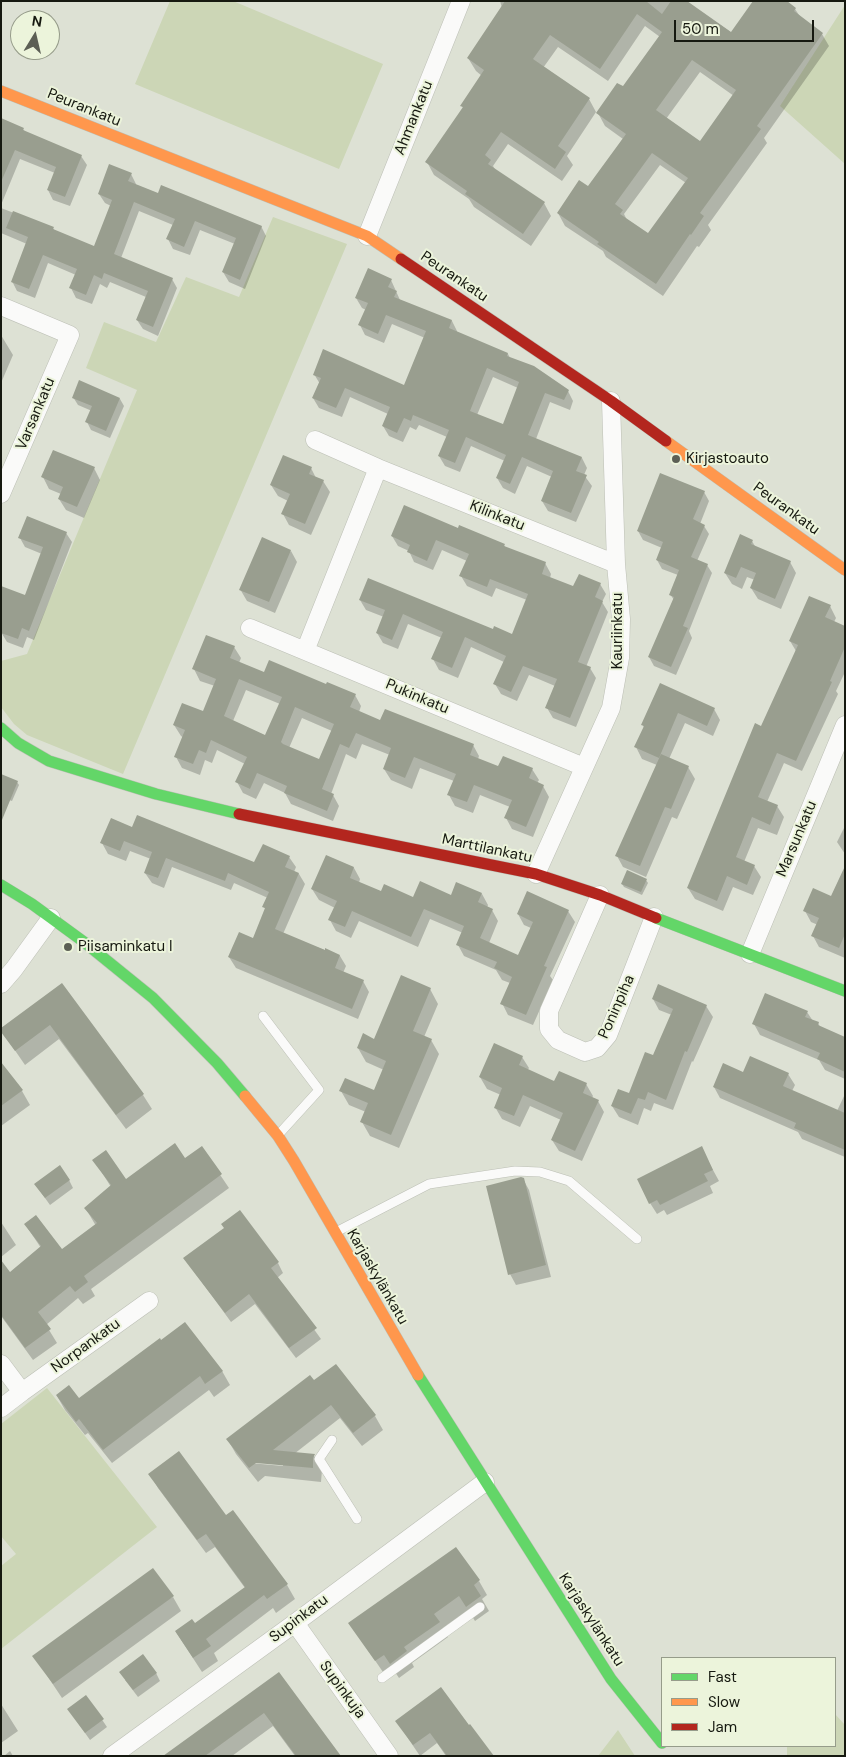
<!DOCTYPE html>
<meta charset="utf-8">
<style>
body{margin:0}
#map{position:relative;width:846px;height:1757px;overflow:hidden;background:#dde1d4;font-family:"DM Sans",sans-serif}
canvas{display:block}
.frame{position:absolute;inset:0;border:2px solid #161910;pointer-events:none}
.legend{position:absolute;left:661px;top:1657px;width:175px;height:90px;box-sizing:border-box;background:#ecf4db;border:1px solid #969c8a;margin:0;padding:6px 9px;list-style:none;font-size:15px;color:#161910}
.legend li{display:flex;align-items:center;gap:10px;height:25px}
.legend b{width:25px;border:1px solid #969c8a}
.north{position:absolute;left:10px;top:10px;width:50px;height:50px;box-sizing:border-box;background:#ecf4db;border:1px solid #969c8a;border-radius:50%;rotate:9deg;font-size:14px;font-weight:700;line-height:20px;text-align:center;color:#161910}
.north::after{content:'';display:block;margin:auto;width:18px;height:22px;background:#5c5f55;clip-path:polygon(50% 0,100% 100%,50% 72%,0 100%)}
.scale{position:absolute;left:674px;top:20px;width:140px;height:22px;box-sizing:border-box;border:2px solid #161910;border-top:0;padding-left:6px;font-size:15px;line-height:18px;white-space:nowrap;color:#161910;-webkit-text-stroke:4px #ecf4db;paint-order:stroke}
</style>
<div id="map">
<canvas width="846" height="1757"></canvas>
<div class="frame"></div>
<ul class="legend">
<li><b style="height:6px;background:#63d668"></b>Fast</li>
<li><b style="height:6px;background:#ff974d"></b>Slow</li>
<li><b style="height:6px;background:#b3261e"></b>Jam</li>
</ul>
<div class="north">N</div>
<div class="scale">50 m</div>
</div>
<script>
const context = document.querySelector('canvas').getContext('2d');
context.lineJoin = 'round';
function fillPath(path, color) {
  context.fillStyle = color;
  context.fill(path, 'evenodd');
}
function poly(rows) {
  const path = new Path2D();
  for (const r of rows) {
    path.moveTo(r[0], r[1]);
    for (let i = 2; i < r.length; i += 2) path.lineTo(r[i], r[i + 1]);
  }
  return path;
}
function strokePath(path, color, width, dash) {
  context.strokeStyle = color;
  context.lineWidth = width;
  context.lineCap = dash ? 'butt' : 'round';
  context.setLineDash(dash || []);
  context.stroke(path);
}
function drawText(font, color, halo, rows, align = 'center') {
  context.font = font + ' "DM Sans",sans-serif';
  context.lineWidth = 4;
  context.setLineDash([]);
  context.textBaseline = 'middle';
  context.strokeStyle = halo;
  context.fillStyle = color;
  for (const [text, x, y, turn = 0] of rows) {
    context.save();
    context.translate(x, y);
    context.rotate((+turn || 0) * Math.PI / 180);
    context.textAlign = isNaN(turn) ? turn : align;
    if (halo) context.strokeText(text, 0, 0);
    context.fillText(text, 0, 0);
    context.restore();
  }
}
const green = poly([
 [170,1,233,1,383,64,339,169,135,84],
 [845,5,845,164,780,106],
 [273,217,347,244,123,774,27,735,14,724,1,707,1,661,27,654,137,390,86,368,104,322,156,342,186,277,239,297],
 [47,1388,157,1527,1,1649,1,1566,16,1554,1,1536,1,1424],
 [835,1714,845,1725,845,1756,787,1756,787,1746,835,1746],
 [618,1730,635,1756,598,1756]
]);
const shadow = poly([
 [500,1,685,1,732,33,795,9,801,18,822,34,829,46,764,138,767,143,708,225,711,230,699,247,697,246,663,296,606,257,603,251,565,226,558,213,588,188,623,139,605,126,598,113,623,88,660,37,645,26,608,81,558,47,543,68,589,99,596,112,567,156,573,165,562,181,508,144,493,166,496,171,544,203,551,216,531,246,474,207,469,199,434,175,427,162,463,108,462,106,482,76,476,71,468,58,502,8],
 [700,72,734,96,700,143,666,119],
 [660,165,686,183,649,235,627,220,624,214],
 [1,119,23,129,26,133,81,156,87,165,70,206,53,200,48,190,55,173,20,159,1,205],
 [131,174,136,184,136,185,159,194,261,226,266,236,245,289,229,282,223,272,235,244,200,230,190,255,173,249,168,239,173,225,139,211,121,258,172,279,177,288,158,336,143,329,137,320,146,297,110,282,107,288,100,284,92,304,76,298,71,288,76,275,48,263,35,298,17,291,12,281,27,244,1,233,1,208,53,228,55,231,95,248,111,206,105,203,99,194],
 [391,280,400,300,452,321,457,331,457,333,508,354,510,358,568,391,573,401,570,410,550,402,536,439,582,458,587,468,584,475,592,486,576,522,548,511,542,501,552,477,527,466,515,494,503,488,497,478,505,461,471,446,460,472,445,466,439,456,447,437,419,425,416,430,410,427,403,442,389,436,383,426,388,414,350,397,342,417,319,408,313,398,320,384,314,374,405,387,425,338,392,324,384,343,365,335,360,325,366,310,362,308,356,298],
 [493,377,518,388,504,425,477,415],
 [1,335,13,355,1,383],
 [73,397,120,399,124,406,110,438,91,430,87,422,92,411,78,405],
 [94,468,100,480,84,518,66,510,59,499,61,494,49,489,43,477],
 [311,468,316,478,323,481,330,492,311,535,289,525,283,514,288,501,278,496,271,485],
 [704,492,709,501,700,524,704,526,709,534,697,561,707,565,712,573,689,631,692,638,676,675,654,666,649,657,674,600,670,594,678,575,662,569,657,560,662,548,643,540,638,531],
 [459,530,504,545,506,548,545,563,551,574,550,578,574,588,600,584,606,594,602,602,608,612,586,667,590,668,596,678,576,727,553,718,547,708,555,686,529,675,517,701,501,694,495,684,504,662,471,647,458,678,439,670,433,659,442,638,408,624,398,649,383,643,377,633,384,617,366,610,360,600,513,636,527,600,496,588,492,597,467,586,461,576,467,561,442,550,433,570,414,562,409,551,398,546,392,536],
 [66,533,72,542,34,640,27,637,23,648,7,642,1,632,25,596,42,554,25,547,20,538],
 [752,541,756,548,790,562,796,573,781,609,758,599,751,588,755,580,747,577,742,589,732,584,725,573],
 [291,551,297,562,275,613,247,601,240,589],
 [830,606,836,618,834,622,845,627,845,672,836,691,838,694,802,771,784,763,767,802,777,806,784,817,777,835,758,828,744,862,754,866,761,877,753,895,733,887,723,911,695,899,688,888,796,651,790,641],
 [234,647,241,658,239,663,265,673,327,686,355,695,361,706,359,712,381,722,473,745,479,756,478,759,499,768,532,769,539,780,537,783,543,786,549,797,533,837,512,829,506,818,510,807,480,795,473,813,455,806,449,795,454,781,420,768,412,789,391,780,384,769,390,755,362,744,356,759,346,754,331,794,333,795,339,806,333,821,291,804,285,793,264,783,256,799,243,793,237,782,245,764,217,750,212,763,205,760,200,775,182,768,176,757,184,738,181,736,174,725,204,713,215,686,200,681,194,669],
 [246,690,280,704,266,736,233,721],
 [302,718,332,731,320,760,289,748],
 [660,685,714,709,720,720,713,736,685,723,669,759,688,767,695,779,677,819,672,817,646,877,623,867,617,856,657,765,642,759,636,747,644,728,643,725],
 [17,782,19,785,12,801,1,797],
 [845,826,845,854,837,842],
 [133,829,255,864,289,857,296,867,294,872,299,874,305,884,283,934,340,956,346,966,343,973,363,981,369,992,358,1019,236,968,229,957,253,939,266,910,264,907,268,898,234,883,231,890,172,867,164,888,152,883,145,873,151,859,130,851,126,861,108,854,102,843],
 [327,856,354,868,360,879,359,883,381,893,414,898,482,894,488,905,487,908,492,910,498,921,489,943,518,956,531,928,524,925,518,914,568,911,575,922,550,976,553,980,533,1025,508,1015,502,1003,510,983,502,980,496,970,464,956,458,945,463,933,430,919,418,947,359,921,351,938,336,931,330,920,335,908,319,900,312,889],
 [845,869,845,958,819,947,813,936,818,925,811,922,805,911,832,898],
 [646,880,648,883,642,895,624,887,622,884],
 [62,985,143,1095,152,1109,126,1129,59,1039,25,1065,1,1030],
 [430,989,438,1004,424,1037,431,1040,439,1054,399,1148,370,1136,362,1122,366,1112,349,1105,341,1091,375,1092,384,1070,366,1062,358,1048,375,1040],
 [653,999,706,1006,713,1017,693,1062,692,1061,673,1110,654,1103,651,1111,644,1108,638,1125,619,1117,612,1106,630,1095,654,1057,672,1015,659,1010],
 [807,1012,813,1021,818,1023,820,1027,845,1038,845,1079,825,1070,819,1060,760,1035,754,1024],
 [522,1057,529,1068,527,1071,555,1083,586,1084,593,1096,592,1098,598,1101,604,1112,582,1161,559,1151,552,1140,561,1120,530,1106,520,1127,502,1119,495,1107,501,1095,487,1089,480,1077],
 [1,1064,22,1091,30,1105,1,1126],
 [743,1074,788,1074,795,1085,792,1091,837,1111,845,1094,845,1157,802,1139,798,1132,720,1098,714,1087],
 [202,1148,229,1188,91,1289,95,1296,83,1304,78,1298,46,1325,57,1343,33,1360,1,1316,1,1263,10,1274,41,1248,25,1224,62,1251,96,1226,86,1209,111,1187,94,1160,126,1180,185,1160],
 [707,1159,719,1181,710,1186,713,1193,667,1215,664,1210,657,1214,650,1203],
 [523,1179,529,1190,551,1277,516,1285,510,1274],
 [69,1180,73,1188,50,1205,40,1191],
 [1,1222,16,1245,1,1257],
 [185,1259,278,1263,283,1273,277,1278,321,1339,296,1358,255,1304,231,1322],
 [222,1371,230,1385,214,1397,209,1390,112,1463,88,1433,85,1435,65,1410,57,1396,79,1400],
 [314,1382,375,1416,383,1430,362,1446,340,1418,294,1454,314,1456,322,1470,321,1482,265,1476,258,1482,236,1454,228,1440],
 [250,1461,283,1464,283,1466,250,1463],
 [150,1474,226,1517,287,1585,295,1599,276,1613,273,1608,214,1653,218,1661,202,1672,176,1632,195,1625,245,1588,215,1547,206,1553,158,1488],
 [479,1581,487,1595,482,1599,489,1611,475,1621,468,1610,443,1628,448,1637,412,1663,414,1667,399,1678,393,1669,385,1675,350,1624],
 [173,1597,181,1611,62,1698,34,1656],
 [156,1673,160,1681,138,1697,125,1680],
 [279,1674,340,1756,295,1756,273,1726,232,1756,167,1756],
 [441,1689,492,1756,446,1756,437,1743,420,1756,397,1722],
 [86,1696,107,1727,90,1740,73,1716],
 [1,1704,18,1731,1,1743],
 [10,1751,13,1756,4,1756]
]);
const building = poly([
 [505,1,646,1,662,14,671,1,687,1,731,32,753,1,787,1,796,8,794,11,823,33,757,126,761,129,700,213,704,216,691,235,690,234,656,284,597,244,599,242,557,213,579,180,588,186,626,134,596,113,617,83,623,86,662,32,637,14,600,69,550,35,533,59,590,98,558,146,566,152,555,169,501,132,485,155,491,160,488,164,545,202,523,234,465,194,467,191,425,162,463,107,460,106,484,70,467,58],
 [692,60,736,90,700,141,656,110],
 [652,153,688,178,648,233,620,214,623,210,615,204],
 [1,118,24,128,23,130,82,155,65,197,47,190,56,167,15,150,1,182],
 [109,164,132,173,128,181,158,193,161,185,262,226,240,280,222,272,236,238,195,221,184,247,166,239,175,219,134,202,114,254,173,278,153,327,136,320,148,291,104,273,102,279,94,275,86,295,69,288,77,269,43,255,29,289,11,282,28,237,6,228,13,211,54,227,53,229,94,246,112,200,98,194],
 [368,268,392,279,388,287,397,291,394,297,452,320,449,328,508,353,507,356,534,366,569,390,564,400,545,393,528,435,582,457,576,471,587,475,571,513,541,501,553,471,522,457,510,484,496,478,506,455,466,437,455,463,438,456,449,430,413,415,411,421,404,418,397,433,382,426,390,407,345,388,336,408,312,398,321,378,313,375,323,349,404,385,426,331,386,315,378,334,358,325,368,303,355,298],
 [487,368,519,382,503,424,470,411],
 [79,380,120,398,106,431,85,422,92,406,72,398],
 [53,450,95,467,77,507,58,499,63,487,41,477],
 [283,455,312,467,309,474,324,480,305,524,281,514,290,494,270,485],
 [660,473,705,491,693,519,705,525,691,557,708,564,683,626,688,628,671,667,648,657,674,597,669,595,679,570,656,560,663,542,637,531],
 [404,505,458,528,459,525,505,544,504,546,546,562,542,574,573,586,579,574,601,583,595,597,603,601,578,662,591,667,570,718,545,708,557,679,523,666,511,692,493,684,506,656,465,637,452,668,431,659,443,632,403,614,392,640,376,633,385,610,359,600,368,578,493,629,494,626,512,634,528,594,490,579,487,587,459,576,469,554,436,540,427,561,407,552,410,545,391,536],
 [27,516,67,532,29,631,22,628,18,639,1,633,1,586,25,595,43,547,18,538],
 [740,534,753,540,751,544,791,561,775,599,750,588,756,573,741,567,736,578,724,573],
 [262,537,291,550,269,602,239,590],
 [809,596,831,605,825,617,845,626,845,647,830,681,832,682,796,761,777,753,758,797,778,805,770,825,752,817,736,857,755,865,747,885,727,876,717,901,687,888,755,723,761,726,798,645,789,641],
 [206,635,235,646,230,658,264,672,269,660,326,684,327,682,356,694,350,707,380,720,385,709,474,744,470,755,498,766,503,756,533,768,529,778,544,785,526,827,504,818,512,800,474,785,467,802,447,795,456,774,414,757,405,778,383,769,391,748,356,733,349,748,340,744,322,789,334,794,327,811,284,793,287,786,257,773,250,789,235,782,247,757,211,740,206,753,199,750,193,764,174,757,185,730,173,725,182,703,203,711,216,679,192,669],
 [239,679,282,697,265,735,224,716],
 [295,707,334,724,319,759,283,744,281,742],
 [660,683,715,708,707,726,678,713,659,758,634,747,644,726,641,725],
 [661,754,689,766,671,809,665,807,640,866,615,856],
 [1,774,18,781,2,820,1,820],
 [137,815,254,862,263,844,290,856,285,867,299,873,275,929,325,950,325,948,340,955,335,968,364,980,352,1009,228,957,239,932,253,938,265,908,262,907,269,892,228,873,225,881,166,858,158,878,144,873,152,852,124,841,120,851,100,843,111,818,132,827],
 [326,855,354,867,350,878,381,891,384,884,413,897,420,881,451,895,456,882,482,893,478,902,493,909,480,938,518,955,533,922,517,914,527,891,569,910,544,966,547,967,526,1015,500,1004,512,977,494,968,497,962,456,945,464,926,424,909,411,937,352,911,345,927,328,920,337,901,311,889],
 [845,866,845,934,839,948,811,936,819,918,803,911,813,888,831,896],
 [627,870,647,879,641,892,621,884],
 [401,975,431,988,413,1031,432,1039,391,1135,360,1122,368,1103,339,1091,345,1078,374,1090,386,1061,357,1048,363,1033,374,1039],
 [62,983,144,1094,116,1115,50,1025,15,1051,1,1032,1,1028],
 [658,984,707,1005,687,1052,685,1051,666,1100,648,1092,645,1100,638,1098,631,1114,611,1106,618,1089,629,1093,645,1052,653,1055,673,1009,652,999],
 [765,993,808,1011,805,1017,819,1022,818,1025,845,1037,845,1072,817,1059,820,1053,752,1024],
 [494,1043,523,1056,519,1065,554,1081,559,1071,587,1083,583,1093,599,1100,575,1151,551,1140,563,1113,523,1095,514,1116,494,1108,502,1088,479,1077],
 [750,1056,789,1073,783,1086,845,1113,845,1150,794,1128,796,1123,713,1087,723,1063,743,1072],
 [1,1062,23,1090,1,1106],
 [175,1143,185,1158,202,1146,222,1174,84,1276,88,1282,75,1292,70,1286,38,1312,51,1329,25,1348,1,1315,1,1260,10,1272,41,1246,24,1224,36,1215,62,1249,97,1223,84,1208,111,1185,92,1160,106,1150,126,1179],
 [702,1146,713,1170,704,1174,708,1181,660,1205,657,1200,649,1204,637,1179],
 [60,1165,70,1180,45,1198,34,1184],
 [521,1177,524,1178,546,1265,508,1275,486,1186],
 [240,1210,279,1262,271,1268,317,1328,289,1348,249,1294,225,1313,183,1258,224,1228,221,1224],
 [185,1322,223,1371,205,1384,200,1376,103,1450,79,1419,76,1422,56,1395,69,1385,79,1398,160,1338,161,1340],
 [336,1364,376,1415,353,1433,331,1405,273,1450,315,1454,313,1458,313,1468,256,1463,249,1468,226,1439,310,1375,314,1380],
 [179,1451,226,1515,233,1510,288,1584,267,1599,264,1595,206,1639,211,1646,193,1658,175,1631,192,1619,195,1623,245,1587,206,1534,197,1540,148,1474],
 [456,1547,480,1580,474,1585,481,1596,466,1607,459,1596,434,1614,440,1622,404,1647,407,1651,390,1664,384,1655,375,1661,348,1623],
 [153,1568,174,1596,53,1684,32,1656],
 [143,1654,157,1673,133,1690,119,1672],
 [279,1672,341,1756,296,1756,264,1713,205,1756,163,1756],
 [441,1687,469,1725,470,1724,494,1756,447,1756,430,1733,413,1745,395,1721],
 [86,1695,104,1719,85,1733,67,1709]
]);
const lane = poly([
 [263,1016,319,1090,279,1134],
 [336,1232,429,1184,515,1171,540,1172,569,1181,637,1239],
 [332,1440,319,1459,357,1519],
 [382,1678,480,1607]
]);
const street = poly([
 [367,236,461,1],
 [1,306,70,335,1,494],
 [315,440,378,468,616,564],
 [250,628,584,767],
 [305,651,378,468],
 [536,874,611,708,620,658,621,619,616,564,611,401],
 [600,895,549,1011,549,1029,558,1040,585,1052,597,1048,608,1035,654,917],
 [750,954,845,725],
 [1,984,14,969,51,918],
 [1,1364,22,1392,1,1408],
 [22,1392,149,1301],
 [295,1623,389,1756],
 [112,1756,295,1623,485,1482]
]);
const fast = poly([
 [1,728,18,743,49,761,156,794,239,814],
 [1,885,32,904,84,942,153,998,217,1063,245,1096],
 [656,918,845,991],
 [418,1375,611,1679,662,1743]
]);
const slow = poly([
 [1,91,367,236,401,259],
 [666,441,845,570],
 [245,1096,278,1136,294,1161,418,1375]
]);
const jam = poly([
 [401,259,611,401,666,441],
 [239,814,536,874,600,895,656,918]
]);
const markers = [
 [676,459,5,"#5c5f55"],
 [68,947,5,"#5c5f55"]
];
const streetNames = [
 ["Peurankatu",84,108,22],
 ["Ahmankatu",414,118,-68],
 ["Peurankatu",454,277,34],
 ["Varsankatu",36,414,-67],
 ["Peurankatu",786,509,36],
 ["Kilinkatu",497,516,22],
 ["Kauriinkatu",618,631,-90],
 ["Pukinkatu",417,697,23],
 ["Marsunkatu",797,839,-67],
 ["Marttilankatu",487,849,12],
 ["Poninpiha",617,1007,-66],
 ["Karjaskylänkatu",377,1277,60],
 ["Norpankatu",86,1346,-36],
 ["Supinkatu",299,1619,-37],
 ["Karjaskylänkatu",591,1620,57],
 ["Supinkuja",342,1690,54]
];
const poiNames = [
 ["Kirjastoauto",686,459],
 ["Piisaminkatu I",78,947]
];
fillPath(green, '#ccd6b6');
fillPath(shadow, '#0003');
fillPath(building, '#999e8f');
strokePath(lane, '#bcbfb5', 10);
strokePath(street, '#bcbfb5', 19);
strokePath(fast, '#bcbfb5', 12);
strokePath(slow, '#bcbfb5', 12);
strokePath(jam, '#bcbfb5', 12);
strokePath(lane, '#fafaf9', 9);
strokePath(street, '#fafaf9', 18);
strokePath(fast, '#63d668', 11);
strokePath(slow, '#ff974d', 11);
strokePath(jam, '#b3261e', 11);
for (const [x, y, r, color] of markers) {
  const dot = new Path2D();
  dot.arc(x, y, r, 0, 2 * Math.PI);
  context.fillStyle = color;
  context.fill(dot);
  strokePath(dot, '#ecf4db', 2);
}
drawText('15px', '#161910', '#ecf4db', streetNames);
drawText('15px', '#161910', '#ecf4db', poiNames, 'left');
</script>
